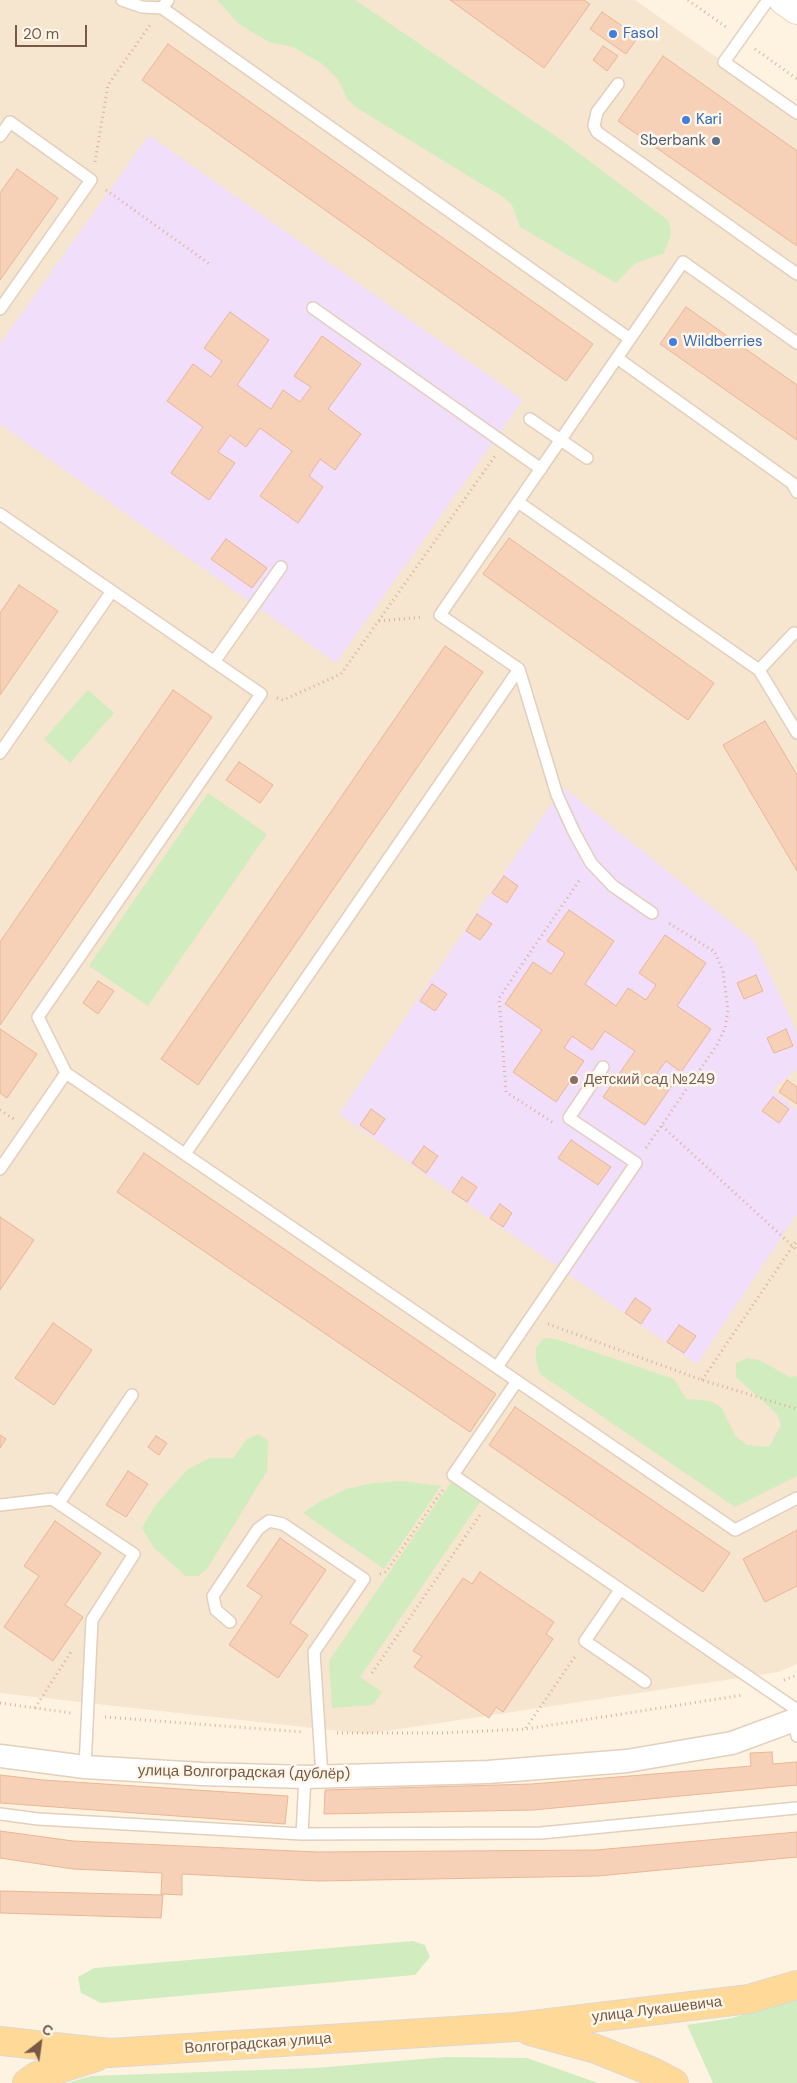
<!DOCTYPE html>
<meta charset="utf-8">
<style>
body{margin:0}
#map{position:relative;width:797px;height:2083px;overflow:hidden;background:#fef3e1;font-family:"DM Sans",sans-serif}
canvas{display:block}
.north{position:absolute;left:15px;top:2018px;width:50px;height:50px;-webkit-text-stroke:4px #fff7e9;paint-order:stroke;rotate:30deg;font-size:14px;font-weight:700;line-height:20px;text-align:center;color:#785846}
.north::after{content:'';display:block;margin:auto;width:18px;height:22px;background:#785846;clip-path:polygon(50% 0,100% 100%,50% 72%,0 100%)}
.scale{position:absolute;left:15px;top:25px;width:72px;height:22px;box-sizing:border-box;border:2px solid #785846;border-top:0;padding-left:6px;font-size:15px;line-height:18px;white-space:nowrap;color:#785846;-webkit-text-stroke:4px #fff7e9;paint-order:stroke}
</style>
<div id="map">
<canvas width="797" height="2083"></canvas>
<div class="north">С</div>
<div class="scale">20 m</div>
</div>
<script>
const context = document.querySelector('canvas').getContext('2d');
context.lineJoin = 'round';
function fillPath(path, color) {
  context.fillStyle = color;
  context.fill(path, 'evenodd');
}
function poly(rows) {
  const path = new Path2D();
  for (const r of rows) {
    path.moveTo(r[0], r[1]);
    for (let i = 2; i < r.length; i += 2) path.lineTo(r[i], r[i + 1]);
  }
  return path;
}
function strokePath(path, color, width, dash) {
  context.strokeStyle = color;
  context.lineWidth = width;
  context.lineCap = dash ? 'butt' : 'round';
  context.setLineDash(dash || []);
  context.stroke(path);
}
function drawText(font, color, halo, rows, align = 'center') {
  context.font = font + ' "DM Sans",sans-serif';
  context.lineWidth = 5;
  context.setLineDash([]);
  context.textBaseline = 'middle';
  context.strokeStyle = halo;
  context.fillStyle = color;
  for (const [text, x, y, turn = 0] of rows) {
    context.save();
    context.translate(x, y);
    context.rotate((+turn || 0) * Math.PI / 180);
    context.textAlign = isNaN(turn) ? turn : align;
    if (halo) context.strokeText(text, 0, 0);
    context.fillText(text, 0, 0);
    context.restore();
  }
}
const residential = poly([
 [0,0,635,0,797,114,797,1664,778,1672,366,1734,0,1693]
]);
const education = poly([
 [149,135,523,400,336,663,0,424,0,344],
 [563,787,755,942,797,1033,797,1069,772,1090,797,1110,797,1214,697,1364,339,1114]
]);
const green = poly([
 [217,0,355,0,564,142,669,221,671,234,664,253,634,264,616,283,520,227,512,205,503,197,357,108,348,100,338,79,321,63,293,47,269,42,239,24],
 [88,690,114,713,70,763,44,739],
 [208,793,267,834,148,1006,89,966],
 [544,1338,556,1339,674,1379,686,1399,710,1401,721,1407,736,1437,747,1445,769,1447,781,1425,777,1414,736,1377,736,1363,748,1358,759,1360,790,1377,797,1376,797,1476,735,1507,540,1374,536,1361,536,1348],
 [258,1434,268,1441,267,1471,207,1569,198,1576,186,1576,154,1548,142,1528,154,1507,187,1470,209,1458,233,1458,247,1439],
 [453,1479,482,1499,360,1677,382,1692,373,1705,332,1708,329,1661],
 [401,1481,441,1486,384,1569,303,1513,321,1501,346,1489,373,1483],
 [413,1941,425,1945,430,1957,415,1975,101,2003,81,1993,78,1977,94,1968],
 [797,1999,797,2083,713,2083,687,2025,732,2018],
 [446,2057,527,2058,598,2083,67,2083,91,2076,315,2068]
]);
const building = poly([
 [450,0,584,0,590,4,544,68,450,0],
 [602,12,638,37,626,54,590,29,602,12],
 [168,44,593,344,566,381,142,80,168,44],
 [603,46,618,56,607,71,593,60,603,46],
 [663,56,797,151,797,246,618,121,663,56],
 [17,169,58,198,0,280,0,193,17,169],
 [686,307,797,385,797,440,660,344,686,307],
 [230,312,269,340,237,385,271,409,283,390,300,402,311,387,294,376,322,336,361,364,328,409,361,434,335,470,320,459,309,476,323,487,298,523,260,496,292,451,260,428,246,447,230,435,218,452,235,463,209,500,171,473,203,427,167,401,193,364,211,377,222,361,204,348,230,312],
 [509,538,714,683,688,720,483,574,509,538],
 [226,539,267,568,252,588,211,559,226,539],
 [19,585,58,611,0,695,0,613,19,585],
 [445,646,483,672,198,1085,161,1059,445,646],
 [173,690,212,717,0,1025,0,942,173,690],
 [765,721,797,775,797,871,723,745,765,721],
 [239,762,273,785,260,803,226,780,239,762],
 [504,876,518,886,507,903,492,893,504,876],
 [569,910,614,941,585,984,616,1006,628,988,646,1000,656,985,639,973,665,935,706,963,677,1006,711,1029,681,1072,666,1061,657,1073,673,1084,645,1125,603,1097,635,1051,605,1031,592,1050,572,1036,564,1048,584,1061,556,1102,513,1072,542,1030,505,1004,533,962,551,974,565,953,547,941,569,910],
 [477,914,492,924,480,940,466,931,477,914],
 [756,975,763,991,744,999,737,983,756,975],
 [98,981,114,991,98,1014,83,1003,98,981],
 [432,984,447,994,435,1011,420,1001,432,984],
 [0,1029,37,1054,7,1098,0,1093,0,1029],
 [786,1029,793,1046,774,1053,767,1038,786,1029],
 [787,1080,797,1087,797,1104,779,1092,787,1080],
 [773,1097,789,1109,779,1123,762,1111,773,1097],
 [371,1109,385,1119,374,1135,360,1125,371,1109],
 [571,1140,611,1167,598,1185,558,1158,571,1140],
 [424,1146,438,1156,426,1173,412,1163,424,1146],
 [144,1153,496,1394,470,1432,117,1192,144,1153],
 [462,1177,477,1187,467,1202,452,1192,462,1177],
 [500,1204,512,1213,503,1227,490,1218,500,1204],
 [0,1217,34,1240,0,1290,0,1217],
 [635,1298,651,1309,641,1324,625,1313,635,1298],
 [53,1323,92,1350,54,1405,15,1378,53,1323],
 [679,1325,696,1336,684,1353,667,1342,679,1325],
 [515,1407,730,1553,703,1592,489,1445,515,1407],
 [0,1435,6,1439,0,1448,0,1435],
 [156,1436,167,1443,159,1455,148,1447,156,1436],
 [128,1471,148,1484,126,1517,106,1505,128,1471],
 [55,1521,101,1553,65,1605,83,1617,53,1661,4,1627,39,1576,24,1566,55,1521],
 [797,1530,797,1586,765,1602,743,1559,797,1530],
 [280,1538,326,1570,290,1623,308,1635,278,1678,229,1645,262,1596,247,1586,280,1538],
 [480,1572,554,1622,546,1634,553,1639,503,1712,496,1707,489,1718,414,1667,422,1656,413,1651,463,1578,472,1584,480,1572],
 [772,1752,773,1764,797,1762,797,1785,533,1810,324,1814,325,1790,532,1784,751,1766,750,1753,772,1752],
 [0,1775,43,1780,288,1796,285,1824,0,1803,0,1775],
 [0,1831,73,1841,317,1852,596,1850,797,1832,797,1857,598,1876,318,1881,182,1874,182,1895,161,1894,162,1873,73,1869,0,1858,0,1831],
 [0,1891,163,1895,161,1918,0,1913,0,1891]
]);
const path = poly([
 [688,0,726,27],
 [755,49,797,79],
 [95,162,108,85,150,25],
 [106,190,211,265],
 [379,621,423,617],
 [277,698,283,700,341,674,495,456],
 [0,1110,14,1119],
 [552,1122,506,1092,499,998,581,878],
 [662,1126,797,1250],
 [646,1148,717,1045,725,1028,728,1010,723,972,715,952,667,922],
 [548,1324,702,1380,797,1409],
 [702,1380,797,1240],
 [380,1574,386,1572,444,1488],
 [372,1673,480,1515],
 [784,1680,797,1675],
 [0,1703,71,1713],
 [35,1708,71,1652],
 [105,1717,303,1732],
 [526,1728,576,1655],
 [337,1733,443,1733,526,1729,743,1695]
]);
const lane = poly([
 [122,0,142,7,162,8],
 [168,0,162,8,630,339],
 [768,0,724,62,797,113],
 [618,84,597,112,594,126,597,132,797,274],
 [0,136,10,122,91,180,0,309],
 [313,308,541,469],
 [617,358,792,483,797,492],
 [530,419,587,458],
 [518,502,759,670,797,733],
 [0,514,261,694,38,1017,66,1073,735,1530,797,1498],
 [214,662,281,567],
 [519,669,557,795,574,832,591,863,613,886,652,913],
 [759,670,794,633],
 [0,753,112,591],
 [185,1154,519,669,440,615,683,262,797,343],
 [0,1169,66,1073],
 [497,1367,636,1163,569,1118,603,1067],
 [517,1381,453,1475,797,1710],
 [59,1503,132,1395],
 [0,1505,52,1499,134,1554,92,1620,85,1767],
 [620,1590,585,1641,645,1682],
 [230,1622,216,1610,213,1596,258,1529,269,1521,283,1524,364,1579,314,1652,322,1777],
 [794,1720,797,1736],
 [0,1814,38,1819,302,1834,541,1833,797,1808],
 [302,1834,305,1777]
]);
const street = poly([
 [0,1756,85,1767,202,1774,305,1777,488,1772,627,1761,732,1743,797,1719]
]);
const secondary = poly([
 [783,0,797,10]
]);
const primary = poly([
 [530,2031,596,2049,653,2072,674,2083],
 [0,2041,110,2053,516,2027,749,1999,797,1985],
 [27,2083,37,2076,96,2057]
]);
const markers = [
 [613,34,5,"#3f7fe0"],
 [686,120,5,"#3f7fe0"],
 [716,141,5,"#5c6f8a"],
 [673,342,5,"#3f7fe0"],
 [574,1080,5,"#8d6e63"]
];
const shopNames = [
 ["Fasol",623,34],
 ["Kari",696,120],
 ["Wildberries",683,342]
];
const serviceNames = [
 ["Sberbank",706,141]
];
const educationNames = [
 ["Детский сад №249",584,1080]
];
const streetNames = [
 ["улица Волгоградская (дублёр)",244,1773,1],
 ["улица Лукашевича",657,2010,-7],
 ["Волгоградская улица",258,2044,-4]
];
fillPath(residential, '#f6e5cf');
fillPath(education, '#f0defa');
fillPath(green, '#d1edbf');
fillPath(building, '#f6d0b7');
strokePath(building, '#eab696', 1);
strokePath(lane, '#e3cfbc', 14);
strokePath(street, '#e3cfbc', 25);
strokePath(secondary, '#ebd2bc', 30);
strokePath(primary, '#dfd7d3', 30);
strokePath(path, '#dbb39a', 3, [1, 4]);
strokePath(lane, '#fff', 11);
strokePath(street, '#fff', 22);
strokePath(secondary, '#fff', 28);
strokePath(primary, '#ffd997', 28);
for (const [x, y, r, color] of markers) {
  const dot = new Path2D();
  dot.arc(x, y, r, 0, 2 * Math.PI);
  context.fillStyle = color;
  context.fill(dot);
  strokePath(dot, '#fff7e9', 2);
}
drawText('15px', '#366cbe', '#fff7e9', shopNames, 'left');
drawText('15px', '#4e5e75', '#fff7e9', serviceNames, 'right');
drawText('15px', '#785e54', '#fff7e9', educationNames, 'left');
drawText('15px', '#785846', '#fff7e9', streetNames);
</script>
